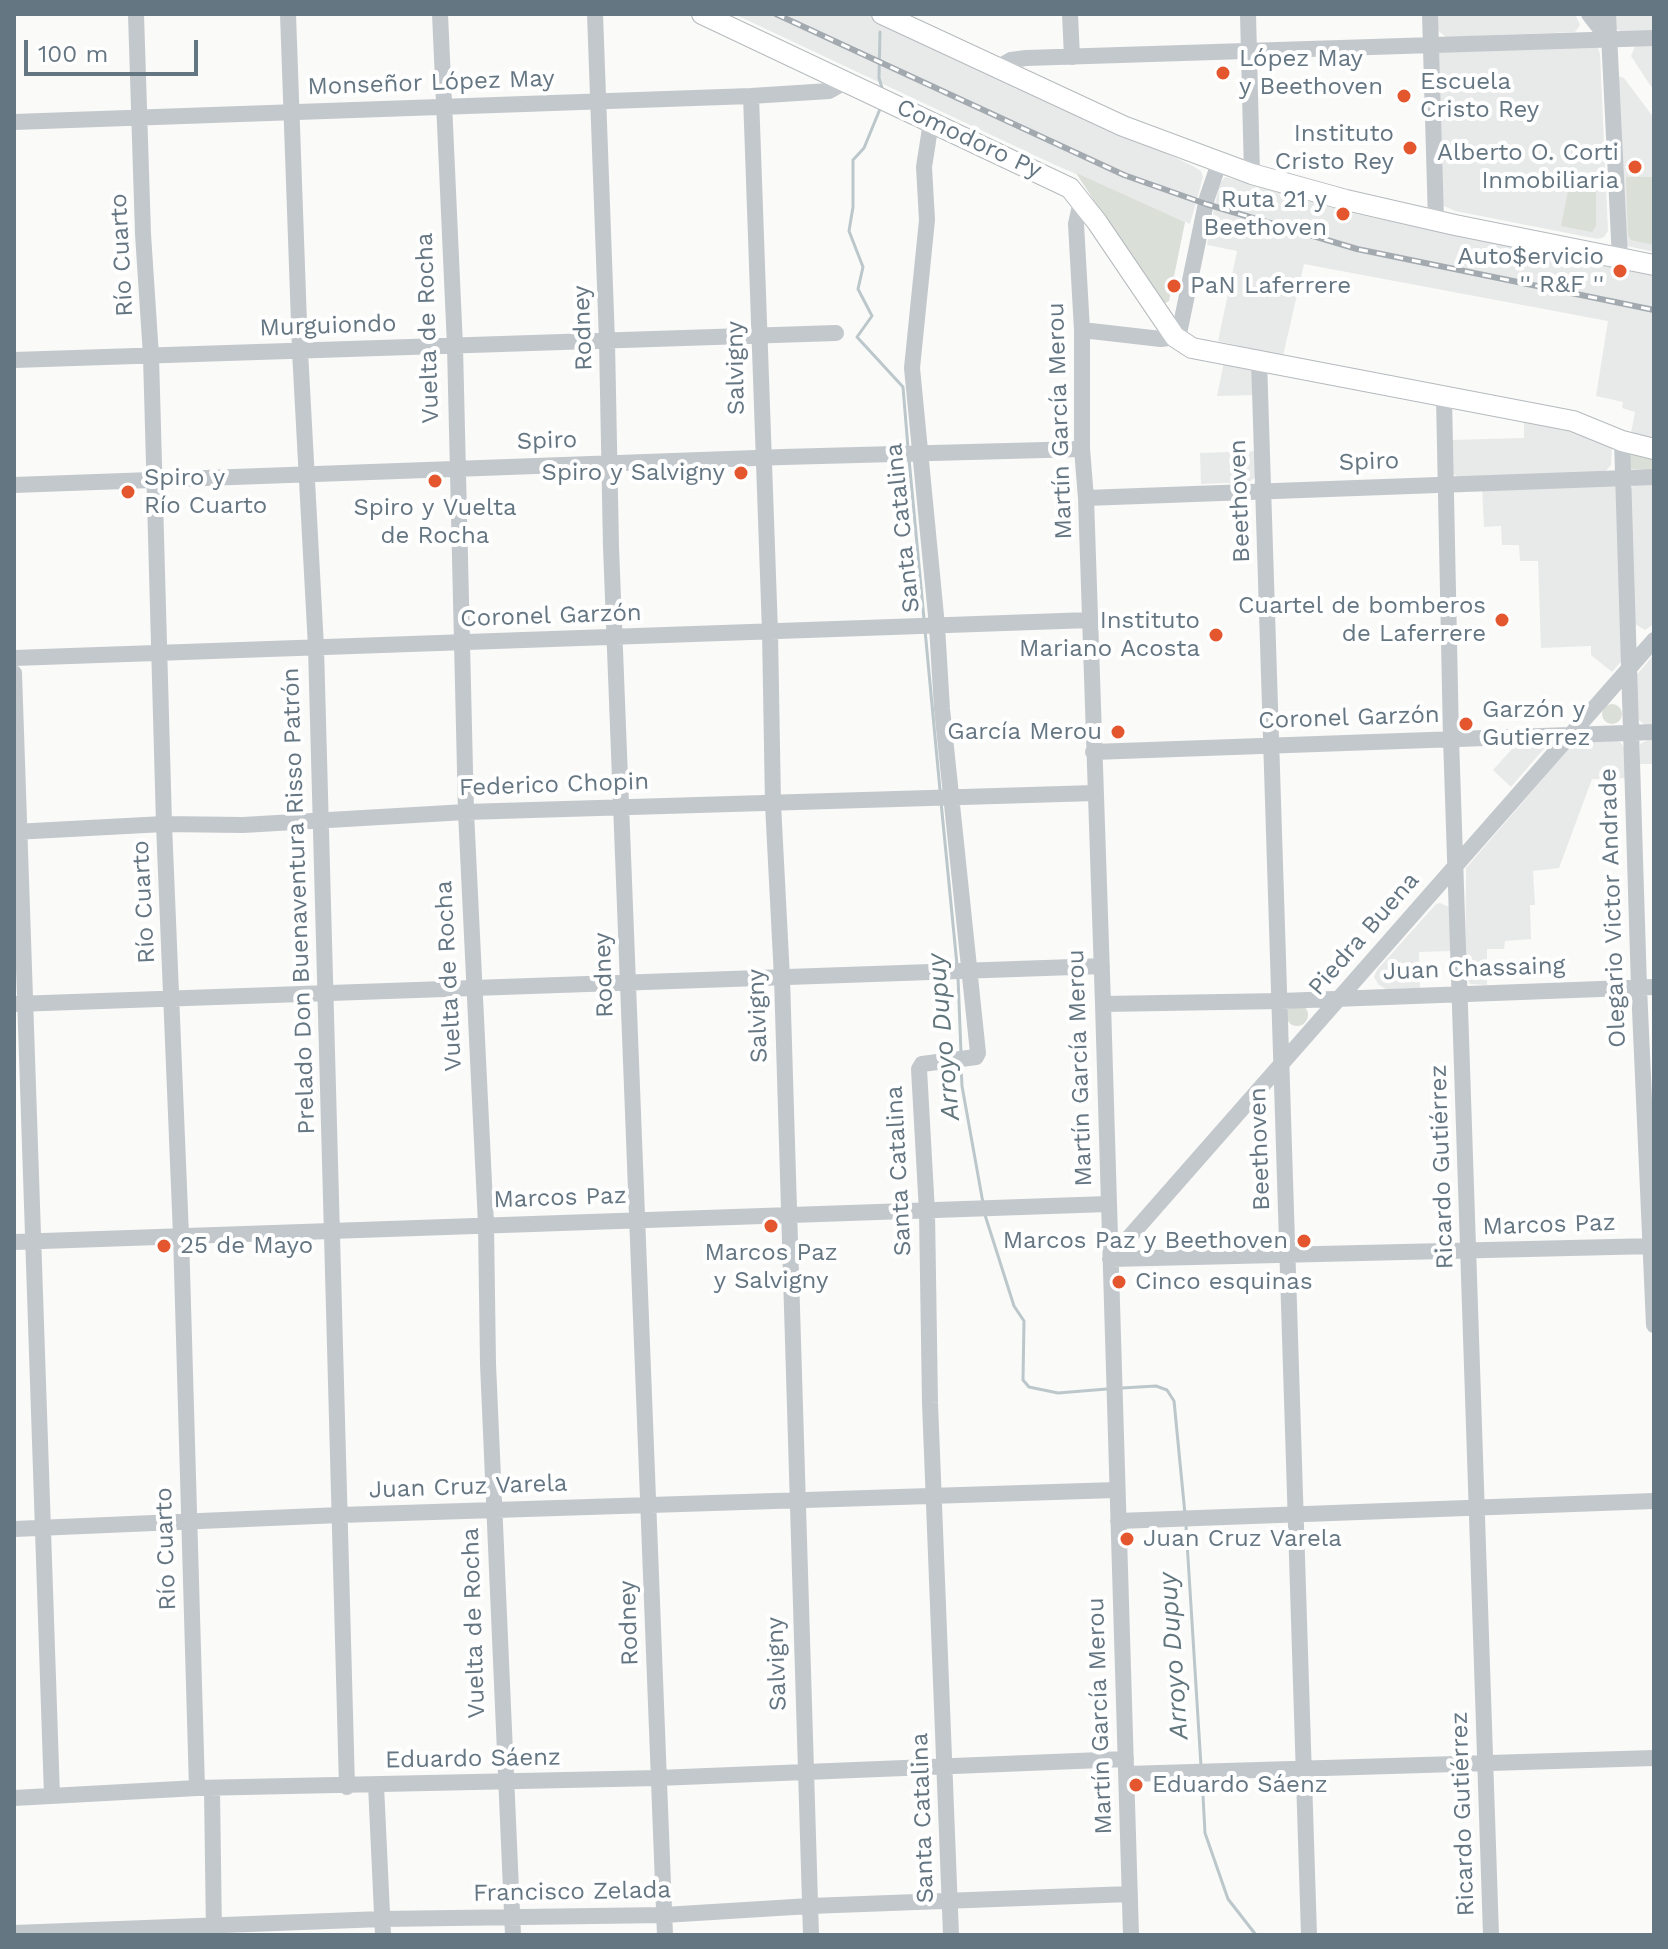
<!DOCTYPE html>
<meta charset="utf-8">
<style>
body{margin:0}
#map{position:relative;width:1668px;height:1949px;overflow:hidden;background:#fafaf8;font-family:"Work Sans",sans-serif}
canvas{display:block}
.frame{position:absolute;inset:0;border:16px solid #657683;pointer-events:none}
.scale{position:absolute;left:24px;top:40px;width:174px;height:36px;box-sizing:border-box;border:4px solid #657683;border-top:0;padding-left:10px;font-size:24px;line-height:28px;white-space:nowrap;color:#657683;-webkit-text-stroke:6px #fff;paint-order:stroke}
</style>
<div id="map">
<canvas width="1668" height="1949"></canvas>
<div class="frame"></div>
<div class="scale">100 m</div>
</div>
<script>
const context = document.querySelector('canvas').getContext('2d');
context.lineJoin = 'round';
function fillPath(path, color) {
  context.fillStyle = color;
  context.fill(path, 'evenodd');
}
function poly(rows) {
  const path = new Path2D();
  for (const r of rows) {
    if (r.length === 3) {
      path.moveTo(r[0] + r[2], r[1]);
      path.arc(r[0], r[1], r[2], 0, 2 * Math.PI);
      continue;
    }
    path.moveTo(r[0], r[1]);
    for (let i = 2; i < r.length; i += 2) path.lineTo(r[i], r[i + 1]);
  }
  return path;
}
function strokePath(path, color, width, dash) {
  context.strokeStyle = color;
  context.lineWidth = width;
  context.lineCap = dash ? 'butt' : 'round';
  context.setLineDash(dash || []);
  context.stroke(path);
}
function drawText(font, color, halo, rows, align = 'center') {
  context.font = font + ' "Work Sans",sans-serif';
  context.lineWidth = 8;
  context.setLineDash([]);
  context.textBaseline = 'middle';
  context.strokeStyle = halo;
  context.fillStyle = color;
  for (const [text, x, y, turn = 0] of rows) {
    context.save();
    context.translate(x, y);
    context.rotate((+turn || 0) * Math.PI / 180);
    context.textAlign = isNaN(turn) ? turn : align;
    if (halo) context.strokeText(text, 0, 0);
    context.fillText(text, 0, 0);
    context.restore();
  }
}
const built = poly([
 [734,14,866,14,1193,166,1201,171,1203,177,1190,224,1053,164],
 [1435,14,1575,14,1580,25,1575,32,1446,37,1437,30],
 [1612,14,1654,14,1654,32,1624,33,1615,28],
 [1654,42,1654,91,1631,56,1635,46],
 [1597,45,1600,54,1608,231,1604,237,1598,239,1455,211,1442,205,1438,51],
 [1618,76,1624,78,1654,118,1654,252,1627,246],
 [1225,177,1351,213,1654,276,1654,438,1631,433,1635,412,1622,408,1623,402,1596,396,1608,321,1304,264,1283,356,1218,341,1237,251,1207,245,1219,185],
 [1224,362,1253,369,1255,395,1217,396],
 [1524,420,1586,432,1612,447,1611,465,1605,472,1458,477,1453,474,1451,440,1524,438],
 [1257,451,1257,476,1249,482,1201,484,1200,453],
 [1654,481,1654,624,1645,630,1635,624,1630,490,1635,483],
 [1607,482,1616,487,1624,658,1612,672,1591,655,1591,646,1541,648,1538,561,1520,561,1519,545,1502,545,1501,526,1484,527,1482,486],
 [1654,654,1654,725,1646,726,1638,719,1636,676],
 [1654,737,1654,764,1640,764,1640,744],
 [1618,739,1626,750,1626,778,1592,779,1559,868,1533,871,1535,905,1530,905,1531,939,1505,941,1504,949,1487,949,1487,985,1470,984,1465,976,1466,868,1574,743],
 [1520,740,1548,742,1548,744,1511,787,1493,770],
 [1440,903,1449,907,1451,951,1419,952,1420,988,1386,989,1379,985,1374,977,1377,970,1436,904]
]);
const green = poly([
 [1076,173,1185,222,1169,301,1162,305],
 [1626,177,1654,177,1654,245,1631,240,1628,235],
 [1565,181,1596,183,1596,225,1592,232,1561,226,1568,191,1563,189],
 [1629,452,1654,456,1654,470,1629,469],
 [1612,714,10],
 [1297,1015,11]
]);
const stream = poly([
 [880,32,879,78,882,88],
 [880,109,864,148,853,160,853,207,849,231,863,267,858,289,872,316,857,337,903,387,908,448],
 [909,459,924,619],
 [925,630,940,790],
 [941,802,957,965],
 [958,977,961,1053],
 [961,1065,962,1086,983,1203],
 [985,1215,1014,1306,1024,1321,1023,1380,1029,1387,1058,1393,1107,1389],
 [1122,1388,1156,1386,1167,1390,1174,1401,1185,1514],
 [1186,1526,1201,1766],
 [1202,1777,1205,1833,1228,1899,1256,1935]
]);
const minor = poly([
 [136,14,143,234,151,356,164,824,181,1235,197,1788],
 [288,14,300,351,316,647,347,1787],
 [440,14,455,346,466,812,486,1224,488,1364,513,1935],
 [595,14,607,341,611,547,665,1935],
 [1070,14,1072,57],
 [1248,14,1252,174],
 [1430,14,1436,221],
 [1589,14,1609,40],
 [1608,14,1620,259],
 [997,68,1011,60,1026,58,1654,38],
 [751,96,770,632,773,804,782,978,811,1935],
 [14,122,751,96,829,91,847,81],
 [931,122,924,167,927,220,912,368,937,626,942,709,978,1053,976,1057,922,1064,919,1069,927,1212,930,1403,951,1935],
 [1081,201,1076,224,1082,330,1082,449,1086,498,1103,1004,1131,1935],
 [1082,330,1161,339,1175,337,1180,329,1207,198,1219,163],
 [14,360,836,333],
 [1259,360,1309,1935],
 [1444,397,1451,738,1491,1935],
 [1622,441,1639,987,1654,1325],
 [14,485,783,457,1082,449],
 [1086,498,1654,477],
 [14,658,1090,620],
 [14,673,52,1796],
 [1093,752,1654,732],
 [14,832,164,824,243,825,466,812,1095,793],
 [16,1004,1102,966],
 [1103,1004,1281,1001,1654,987],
 [14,1242,1108,1204],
 [1110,1259,1654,640],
 [1110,1259,1654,1246],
 [1118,1521,1654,1501],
 [14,1529,340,1515,1116,1490],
 [1127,1774,1654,1758],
 [376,1785,383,1935],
 [212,1789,214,1935],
 [14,1798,197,1788,658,1778,1126,1759],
 [14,1933,382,1919,664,1915,810,1906,1130,1894]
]);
const major = poly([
 [702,14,1070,188,1097,222,1175,337,1192,348,1573,421,1622,441,1654,449],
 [882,14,1123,126,1252,174,1346,200,1455,225,1654,265]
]);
const rail = poly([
 [776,14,1124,175,1206,204,1357,249,1654,310]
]);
const markers = [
 [1223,73,8,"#e4572e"],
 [1404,96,8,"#e4572e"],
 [1410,148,8,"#e4572e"],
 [1635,167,8,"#e4572e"],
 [1343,214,8,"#e4572e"],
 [1620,271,8,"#e4572e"],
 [1174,286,8,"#e4572e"],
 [741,473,8,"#e4572e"],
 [435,481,8,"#e4572e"],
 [128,492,8,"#e4572e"],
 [1502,620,8,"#e4572e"],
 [1216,635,8,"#e4572e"],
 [1466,724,8,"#e4572e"],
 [1118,732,8,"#e4572e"],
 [771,1226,8,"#e4572e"],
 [1304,1241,8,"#e4572e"],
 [164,1246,8,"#e4572e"],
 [1119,1282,8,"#e4572e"],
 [1127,1539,8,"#e4572e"],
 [1136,1785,8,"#e4572e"]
];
const poiNames = [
 ["López May",1239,59],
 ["y Beethoven",1239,87],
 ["Escuela",1420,82],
 ["Cristo Rey",1420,110],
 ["Instituto",1394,134,"right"],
 ["Cristo Rey",1394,162,"right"],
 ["Alberto O. Corti",1619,153,"right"],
 ["Inmobiliaria",1619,181,"right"],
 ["Ruta 21 y",1327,200,"right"],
 ["Beethoven",1327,228,"right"],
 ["Auto$ervicio",1604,257,"right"],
 ["'' R&F ''",1604,285,"right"],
 ["PaN Laferrere",1190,286],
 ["Spiro y Salvigny",725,473,"right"],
 ["Spiro y",144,478],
 ["Río Cuarto",144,506],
 ["Spiro y Vuelta",435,508,"center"],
 ["de Rocha",435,536,"center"],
 ["Cuartel de bomberos",1486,606,"right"],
 ["de Laferrere",1486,634,"right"],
 ["Instituto",1200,621,"right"],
 ["Mariano Acosta",1200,649,"right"],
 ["Garzón y",1482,710],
 ["Gutierrez",1482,738],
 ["García Merou",1102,732,"right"],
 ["Marcos Paz y Beethoven",1288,1241,"right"],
 ["25 de Mayo",180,1246],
 ["Marcos Paz",771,1253,"center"],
 ["y Salvigny",771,1281,"center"],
 ["Cinco esquinas",1135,1282],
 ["Juan Cruz Varela",1143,1539],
 ["Eduardo Sáenz",1152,1785]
];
const streetNames = [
 ["Monseñor López May",431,83,-2],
 ["Comodoro Py",969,139,25],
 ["Río Cuarto",122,255,-93],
 ["Murguiondo",328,326,-2],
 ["Vuelta de Rocha",428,328,-92],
 ["Rodney",583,328,-92],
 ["Salvigny",736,368,-91],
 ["Martín García Merou",1060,421,-92],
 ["Spiro",547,441,-2],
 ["Spiro",1369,462,-2],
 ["Beethoven",1240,501,-92],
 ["Santa Catalina",903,528,-96],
 ["Coronel Garzón",551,616,-2],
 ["Coronel Garzón",1349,718,-2],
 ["Federico Chopin",554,785,-2],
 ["Prelado Don Buenaventura Risso Patrón",299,901,-92],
 ["Río Cuarto",144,902,-93],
 ["Olegario Victor Andrade",1613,908,-92],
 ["Piedra Buena",1364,934,-49],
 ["Juan Chassaing",1474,969,-2],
 ["Rodney",604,975,-92],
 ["Vuelta de Rocha",449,976,-93],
 ["Salvigny",758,1016,-92],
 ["Martín García Merou",1080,1068,-92],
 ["Beethoven",1260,1149,-92],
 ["Ricardo Gutiérrez",1442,1167,-92],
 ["Santa Catalina",899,1171,-93],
 ["Marcos Paz",560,1198,-2],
 ["Marcos Paz",1549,1225,-2],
 ["Juan Cruz Varela",468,1487,-2],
 ["Río Cuarto",166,1549,-92],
 ["Vuelta de Rocha",474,1623,-92],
 ["Rodney",629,1623,-92],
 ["Salvigny",777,1664,-92],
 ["Martín García Merou",1100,1716,-92],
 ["Eduardo Sáenz",473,1759,-1],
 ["Ricardo Gutiérrez",1463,1814,-92],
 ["Santa Catalina",923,1818,-92],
 ["Francisco Zelada",572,1892,-1]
];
const waterNames = [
 ["Arroyo Dupuy",944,1037,-95],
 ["Arroyo Dupuy",1174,1656,-94]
];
fillPath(built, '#e8e9e9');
fillPath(green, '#dadfd7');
strokePath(stream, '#bbc7cb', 3);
strokePath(major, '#b5babe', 22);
strokePath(minor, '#c3c8cc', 16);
strokePath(major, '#fff', 20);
strokePath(rail, '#a2aab0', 6);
strokePath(rail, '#fff', 3, [9]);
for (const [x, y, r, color] of markers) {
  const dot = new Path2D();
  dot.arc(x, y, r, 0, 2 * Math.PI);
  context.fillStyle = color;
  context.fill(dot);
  strokePath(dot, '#fff', 3);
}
drawText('24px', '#657683', '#fff', poiNames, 'left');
drawText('24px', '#657683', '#fff', streetNames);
drawText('italic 26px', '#60757c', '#fff', waterNames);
</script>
